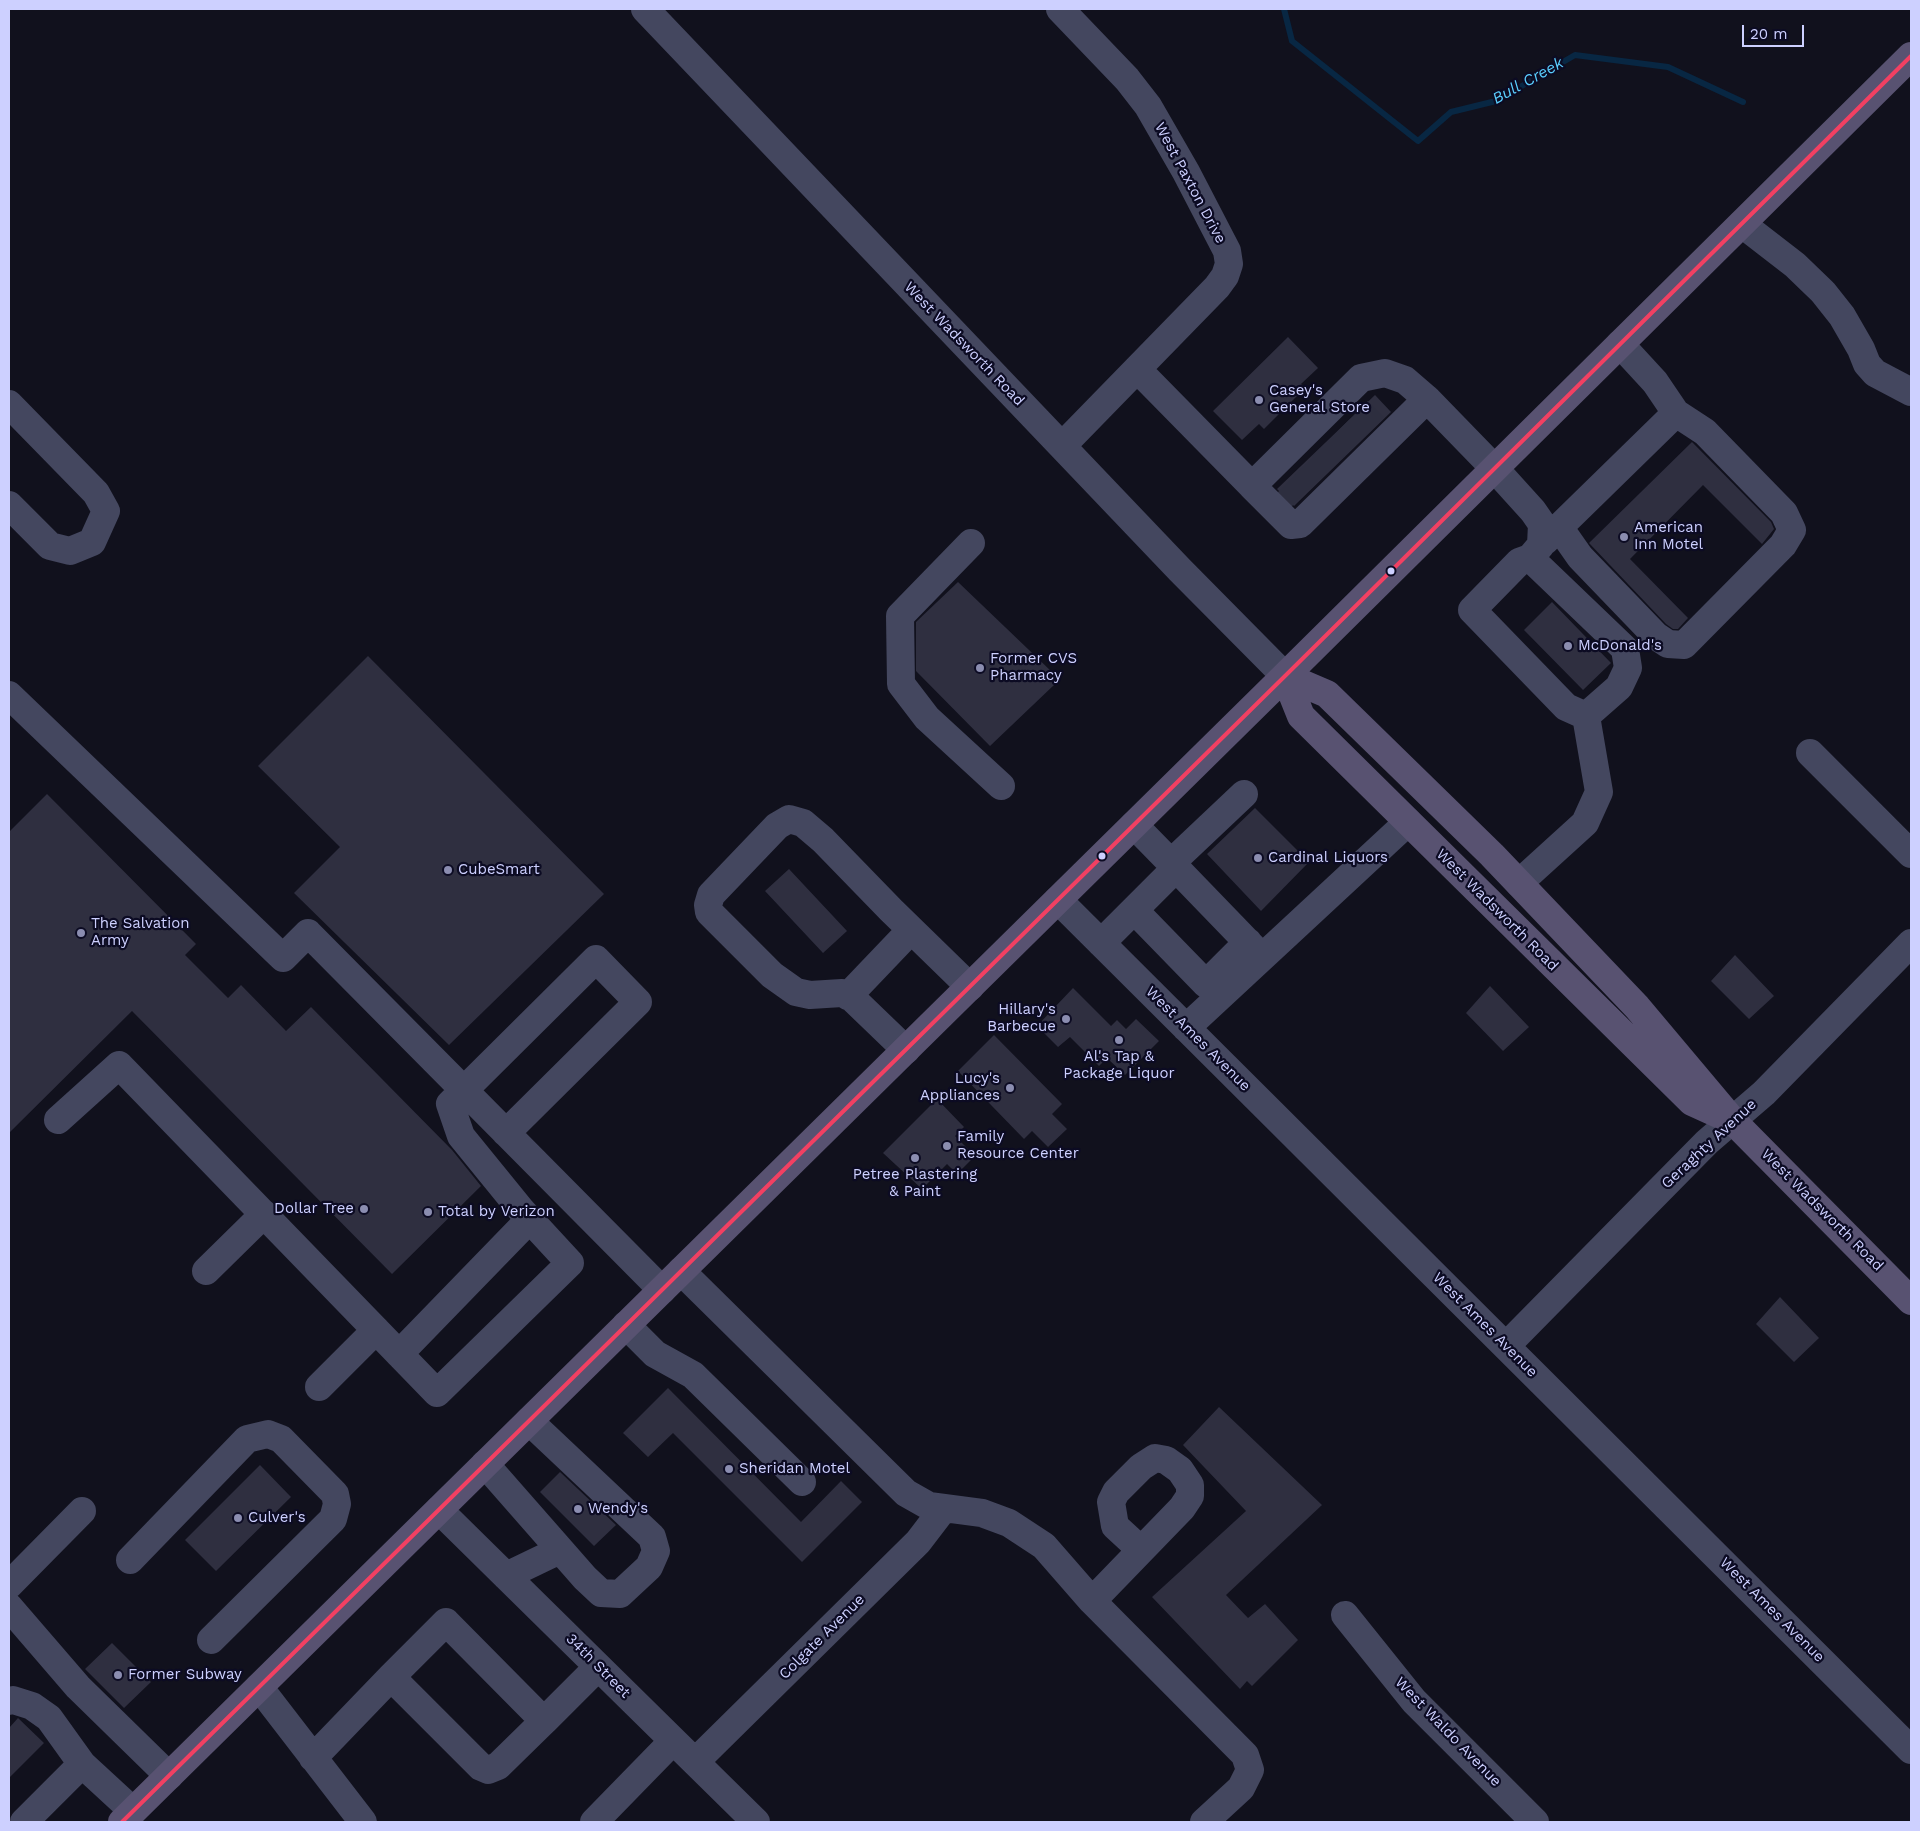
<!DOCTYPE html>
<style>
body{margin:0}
#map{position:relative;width:1920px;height:1831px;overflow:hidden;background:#11111d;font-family:"Work Sans",sans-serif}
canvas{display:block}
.frame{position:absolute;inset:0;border:10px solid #cdd0ff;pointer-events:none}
.scale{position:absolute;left:1742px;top:25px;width:62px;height:22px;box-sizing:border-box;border:2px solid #cdd0ff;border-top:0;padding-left:6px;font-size:15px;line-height:18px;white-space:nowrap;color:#cdd0ff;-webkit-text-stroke:4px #0c0b23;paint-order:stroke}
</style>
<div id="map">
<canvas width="1920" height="1831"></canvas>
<div class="frame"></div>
<div class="scale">20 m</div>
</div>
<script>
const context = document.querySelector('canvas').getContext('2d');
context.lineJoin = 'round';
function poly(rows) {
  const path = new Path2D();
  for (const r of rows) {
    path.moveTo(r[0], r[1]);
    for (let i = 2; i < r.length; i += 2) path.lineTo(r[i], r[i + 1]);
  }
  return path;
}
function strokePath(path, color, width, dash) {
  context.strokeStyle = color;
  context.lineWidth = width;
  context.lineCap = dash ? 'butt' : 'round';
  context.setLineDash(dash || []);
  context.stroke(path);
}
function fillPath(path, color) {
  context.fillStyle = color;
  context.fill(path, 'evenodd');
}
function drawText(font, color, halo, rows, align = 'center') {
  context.font = font + ' "Work Sans",sans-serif';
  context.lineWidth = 4.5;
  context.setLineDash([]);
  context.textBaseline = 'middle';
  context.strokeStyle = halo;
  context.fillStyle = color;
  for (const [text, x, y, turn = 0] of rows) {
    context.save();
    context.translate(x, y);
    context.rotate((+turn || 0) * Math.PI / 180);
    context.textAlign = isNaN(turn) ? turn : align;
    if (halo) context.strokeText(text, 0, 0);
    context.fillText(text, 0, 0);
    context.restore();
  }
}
const stream = poly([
 [1284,9,1292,41,1418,141,1451,112,1496,101,1575,55,1668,67,1743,102]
]);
const building = poly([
 [1288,337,1318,368,1301,384,1305,388,1264,429,1259,424,1242,440,1213,411],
 [1375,395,1391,412,1294,506,1277,489],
 [1692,442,1771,522,1774,529,1762,544,1703,485,1630,559,1688,618,1678,629,1673,629,1666,624,1589,543],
 [958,582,1052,672,1055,679,1054,685,990,746,916,671,916,622],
 [1552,602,1611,663,1583,690,1524,630],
 [368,656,604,894,449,1045,294,893,340,847,258,766],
 [47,794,196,944,185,955,228,998,241,985,286,1031,311,1007,452,1150,481,1186,392,1274,132,1011,9,1133,9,832],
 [1255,808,1309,862,1261,911,1207,854],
 [789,869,847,931,823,953,765,891],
 [1735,955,1774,996,1749,1019,1711,981],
 [1490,986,1529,1027,1503,1051,1466,1013],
 [1073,988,1111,1026,1117,1020,1126,1029,1136,1019,1159,1041,1125,1075,1107,1058,1099,1066,1070,1037,1058,1047,1037,1026],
 [994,1035,1062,1104,1052,1114,1067,1129,1048,1147,1032,1131,1024,1139,958,1071],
 [937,1099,964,1127,955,1136,975,1156,957,1174,947,1164,922,1189,883,1153],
 [1780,1297,1819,1338,1794,1362,1756,1324],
 [668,1388,801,1522,841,1481,862,1502,802,1562,673,1433,648,1457,623,1433],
 [1219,1407,1322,1505,1226,1595,1248,1618,1265,1604,1298,1640,1252,1686,1247,1681,1240,1689,1152,1597,1246,1511,1183,1445],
 [260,1465,291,1497,216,1571,185,1540],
 [560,1472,616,1525,594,1546,540,1492],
 [112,1643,151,1682,124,1708,85,1669],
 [18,1718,44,1743,9,1778,9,1728]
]);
const minorTunnel = poly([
 [1358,411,1374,427],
 [1340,429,1356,445],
 [1322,447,1337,463],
 [1305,465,1319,480],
 [1287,483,1301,497]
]);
const minor = poly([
 [645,9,1180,570,1285,676],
 [1060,9,1127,79,1148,106,1186,172,1227,251,1229,264,1225,276,1217,287,1062,446],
 [1742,224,1795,265,1823,292,1842,316,1861,349,1867,364,1875,373,1911,392],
 [1137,369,1252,486,1361,378,1385,373,1405,380,1427,399,1495,469,1533,511,1542,524,1541,545,1530,558,1519,562,1472,610,1566,707,1586,716,1619,687,1628,668,1625,649,1530,558],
 [9,404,96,493,106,511,92,542,70,551,50,546,9,505],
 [1252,486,1291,525,1300,524,1427,399],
 [1559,527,1580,557,1656,636,1668,644,1684,645,1783,545,1792,530,1784,513,1705,432,1676,413],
 [1545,541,1676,413,1655,382,1620,344],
 [971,543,900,616,901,684,927,718,1001,786],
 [9,695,283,958,308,933,662,1290],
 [1810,753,1911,854],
 [1134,825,1176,868],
 [1171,863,1244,794],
 [1519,883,1585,823,1599,792,1586,716],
 [1058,900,1911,1750],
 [1134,910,1206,984,1248,942],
 [1101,943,1176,868,1262,957],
 [848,996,911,930],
 [1186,1028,1408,822],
 [906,1050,852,998,842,993,810,995,796,992,772,975,709,912,708,905,711,895,777,826,789,819,803,823,823,840,891,910,970,987],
 [58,1120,119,1065,437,1393,570,1263,522,1211,461,1136,450,1104,596,959,638,1002,506,1133],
 [206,1271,264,1214],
 [681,1271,906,1493,929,1506,982,1513,1009,1523,1044,1546,1092,1601,1245,1755,1250,1770,1241,1788,1204,1822],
 [626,1325,655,1354,693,1375,802,1482],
 [1506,1346,1707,1142,1764,1093,1911,943],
 [399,1354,530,1219],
 [319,1387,376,1330],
 [485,1464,585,1578,601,1593,620,1594,649,1567,656,1551,652,1537,529,1421],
 [439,1510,756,1822],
 [130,1560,247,1439,268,1434,281,1439,335,1494,337,1504,333,1519,211,1640],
 [506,1576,560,1550],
 [9,1585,82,1511],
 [1092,1601,1182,1508,1190,1496,1190,1485,1180,1470,1166,1460,1155,1458,1141,1467,1116,1492,1111,1502,1115,1526,1141,1550],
 [9,1607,78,1687,169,1776],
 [1345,1615,1414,1701,1535,1822],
 [259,1687,363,1822],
 [9,1701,13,1700,32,1706,49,1718,82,1764],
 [544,1721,598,1667],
 [313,1758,391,1677,446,1622,544,1721,498,1766,488,1770,481,1767,391,1677],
 [695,1762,918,1542,944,1508],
 [24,1822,82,1764,133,1811],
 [594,1822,673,1741]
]);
const major = poly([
 [1285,676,1327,694,1492,855,1637,1007,1732,1120,1911,1301],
 [1285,676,1301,716,1692,1102,1725,1117],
 [122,1822,1285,676,1911,56]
]);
const bus1 = poly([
 [122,1822,1285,676,1911,56]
]);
const markers = [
 [1259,400,5,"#8b8db0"],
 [1624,537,5,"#8b8db0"],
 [1391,571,4.5,"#cdd0ff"],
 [1568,646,5,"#8b8db0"],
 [980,668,5,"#8b8db0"],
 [1102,856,4.5,"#cdd0ff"],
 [1258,858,5,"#8b8db0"],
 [448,870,5,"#8b8db0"],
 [81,933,5,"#8b8db0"],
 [1066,1019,5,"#8b8db0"],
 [1119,1040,5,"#8b8db0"],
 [1010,1088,5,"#8b8db0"],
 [947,1146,5,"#8b8db0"],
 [915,1158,5,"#8b8db0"],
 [364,1209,5,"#8b8db0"],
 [428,1212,5,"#8b8db0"],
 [729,1469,5,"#8b8db0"],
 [578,1509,5,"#8b8db0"],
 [238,1518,5,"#8b8db0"],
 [118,1675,5,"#8b8db0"]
];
const streetNames = [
 ["West Paxton Drive",1190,183,62],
 ["West Wadsworth Road",964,344,46],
 ["West Wadsworth Road",1497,910,45],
 ["West Ames Avenue",1198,1039,45],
 ["Geraghty Avenue",1709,1144,-43],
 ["West Wadsworth Road",1822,1210,45],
 ["West Ames Avenue",1485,1325,45],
 ["West Ames Avenue",1772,1610,45],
 ["Colgate Avenue",822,1637,-45],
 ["34th Street",598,1666,45],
 ["West Waldo Avenue",1448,1732,46]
];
const poiNames = [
 ["Casey's",1269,391],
 ["General Store",1269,408],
 ["American",1634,528],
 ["Inn Motel",1634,545],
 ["McDonald's",1578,646],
 ["Former CVS",990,659],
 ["Pharmacy",990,676],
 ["Cardinal Liquors",1268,858],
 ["CubeSmart",458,870],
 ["The Salvation",91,924],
 ["Army",91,941],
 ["Hillary's",1056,1010,"right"],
 ["Barbecue",1056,1027,"right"],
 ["Al's Tap &",1119,1057,"center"],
 ["Package Liquor",1119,1074,"center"],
 ["Lucy's",1000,1079,"right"],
 ["Appliances",1000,1096,"right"],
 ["Family",957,1137],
 ["Resource Center",957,1154],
 ["Petree Plastering",915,1175,"center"],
 ["& Paint",915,1192,"center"],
 ["Dollar Tree",354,1209,"right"],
 ["Total by Verizon",438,1212],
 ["Sheridan Motel",739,1469],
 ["Wendy's",588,1509],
 ["Culver's",248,1518],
 ["Former Subway",128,1675]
];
const waterNames = [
 ["Bull Creek",1528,81,-29]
];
strokePath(stream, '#082743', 6);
fillPath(building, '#2f2f40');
strokePath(minorTunnel, '#2d2e3f', 28, [28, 14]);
strokePath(minor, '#44475f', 28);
strokePath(major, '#585271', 28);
strokePath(bus1, '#f24062', 4);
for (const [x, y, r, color] of markers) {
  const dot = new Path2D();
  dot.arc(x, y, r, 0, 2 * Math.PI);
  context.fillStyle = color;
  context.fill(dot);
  strokePath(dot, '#0c0b23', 2);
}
drawText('15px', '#cdd0ff', '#0c0b23', streetNames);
drawText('15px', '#cdd0ff', '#0c0b23', poiNames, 'left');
drawText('italic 16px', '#5bcfff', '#0c0b23', waterNames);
</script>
